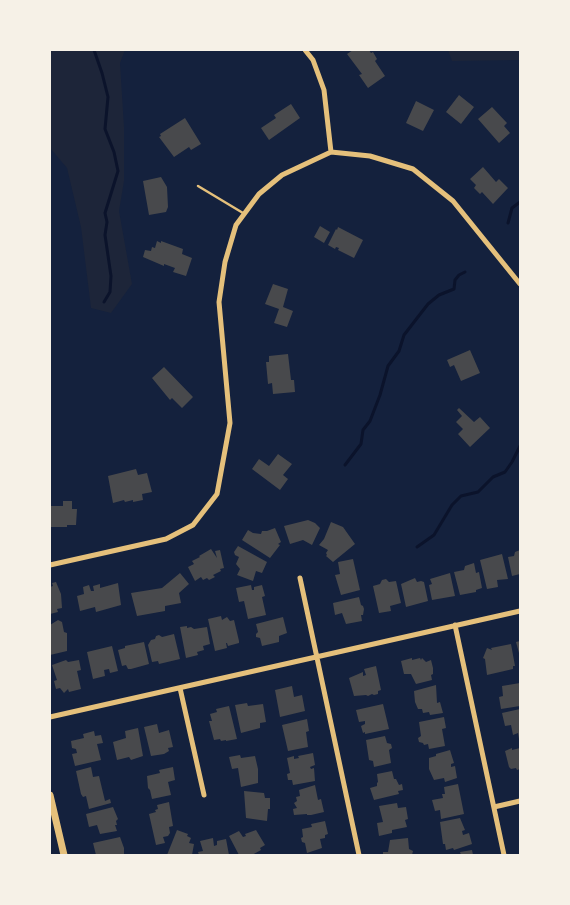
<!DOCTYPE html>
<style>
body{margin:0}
#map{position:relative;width:570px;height:905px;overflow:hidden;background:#14213d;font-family:"Work Sans",sans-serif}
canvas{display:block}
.frame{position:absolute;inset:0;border:51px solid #f6f1e7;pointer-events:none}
</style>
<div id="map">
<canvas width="570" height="905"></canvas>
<div class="frame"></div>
</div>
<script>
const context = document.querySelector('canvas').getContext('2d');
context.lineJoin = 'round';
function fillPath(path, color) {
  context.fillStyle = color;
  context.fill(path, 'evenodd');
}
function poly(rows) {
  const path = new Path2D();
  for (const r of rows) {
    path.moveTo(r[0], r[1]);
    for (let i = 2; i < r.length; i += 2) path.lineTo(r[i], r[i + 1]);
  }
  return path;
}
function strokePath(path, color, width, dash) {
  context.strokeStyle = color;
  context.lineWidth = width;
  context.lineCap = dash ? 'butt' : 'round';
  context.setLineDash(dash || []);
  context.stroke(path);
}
const green = poly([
 [50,50,125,50,120,63,124,127,124,181,119,211,132,284,111,313,91,308,81,227,67,168,50,148],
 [448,50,520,50,520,60,452,61]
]);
const stream = poly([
 [94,50,102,73,108,97,105,129,114,152,118,171,105,213,107,222,105,235,111,276,110,292,104,302],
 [508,223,512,208,520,202],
 [345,465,361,444,363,430,370,421,380,395,388,366,399,351,404,335,428,304,439,295,454,289,455,280,459,275,465,272],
 [417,547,434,535,452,505,461,496,478,492,493,477,505,472,512,462,520,446]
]);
const building = poly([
 [353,50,369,50,371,53,373,52,377,59,375,61,385,76,368,88,359,75,362,74,347,54],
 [459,95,474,107,461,124,446,112],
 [416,101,434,110,423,131,406,123],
 [291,104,300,118,269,140,261,128,276,118,274,115],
 [492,107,507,123,504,126,510,133,499,143,478,119],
 [185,118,201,144,191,150,189,147,174,157,159,137,161,136,160,134],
 [483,167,496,182,499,179,508,188,493,204,482,192,480,194,474,188,476,185,470,179],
 [161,177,167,187,168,207,166,212,149,215,143,181],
 [320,226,330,232,324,243,314,237],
 [338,227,363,240,354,258,338,250,339,248,336,247,335,249,328,245,336,229,337,230],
 [157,241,161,243,161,241,183,249,182,254,192,258,186,276,173,272,175,268,164,264,164,266,143,257,145,250,151,251,152,247,155,248],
 [273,284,288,289,283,307,293,311,287,327,274,323,279,309,265,304],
 [470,350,480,373,461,381,454,365,450,367,447,360],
 [288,354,291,380,294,380,295,392,273,394,272,383,268,384,266,362,269,362,269,356],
 [164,367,193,397,182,408,172,398,170,400,152,378],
 [459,408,474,422,480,417,490,428,470,447,458,434,463,429,456,422,462,416,457,410],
 [278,454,292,464,283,475,288,479,280,490,252,469,259,459,269,466],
 [136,469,138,475,147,473,152,492,142,494,143,500,133,502,133,500,125,502,124,500,113,503,108,476],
 [63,501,72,501,72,509,77,509,76,525,67,525,67,527,51,527,50,506,63,506],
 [308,520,315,523,320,528,312,545,303,540,290,544,284,526],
 [331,522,343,527,355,544,333,562,326,556,327,555,326,553,328,550,319,545,324,539],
 [275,528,281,542,278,544,280,545,270,558,242,540,248,530,253,533,261,534,262,531,267,531],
 [238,546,267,562,262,573,256,571,253,581,237,575,240,569,236,564,239,557,235,555,234,552],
 [211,549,217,558,215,551,220,550,224,568,220,569,221,571,213,575,215,577,209,580,207,578,203,580,201,577,195,581,188,567,194,564,192,561,200,557,199,556],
 [520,550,520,574,512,576,508,557,514,556,515,552],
 [502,554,508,579,497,580,498,587,487,589,480,560],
 [353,559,360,590,341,595,335,575,340,574,338,562],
 [474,563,476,573,479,572,482,588,476,590,476,592,460,595,454,572,464,570,465,566],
 [180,573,189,584,179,593,181,603,165,606,165,611,137,616,131,593,162,588],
 [450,573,455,596,432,600,429,585,432,584,430,579],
 [415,578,417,582,421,581,424,582,428,601,406,607,401,584],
 [386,579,389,582,396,581,401,603,390,606,391,611,379,613,373,586,380,584,382,580],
 [56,582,61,594,62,608,57,609,58,612,50,614,50,587,53,586,52,583],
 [118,583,121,605,96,612,95,607,80,611,77,596,84,594,83,587,89,585,91,591,94,591,93,586,100,584,100,588],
 [251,585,252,590,254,590,254,587,262,585,265,596,262,597,266,615,248,619,244,601,239,602,236,588],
 [359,597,361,605,363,606,364,609,363,615,361,615,362,621,346,624,342,613,335,615,333,603],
 [221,616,222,620,227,617,230,621,234,620,239,641,239,643,228,646,227,643,226,643,227,648,215,651,208,619],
 [283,617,287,633,279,636,279,642,262,646,260,638,256,637,256,634,258,632,256,624],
 [58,620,62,622,64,632,67,633,67,651,50,655,50,625],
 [187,626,187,628,191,627,194,629,207,627,210,644,203,646,204,650,197,652,198,655,186,658,180,627],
 [174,634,180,659,159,664,158,661,152,662,148,645,151,640,155,639,156,636,159,635,162,637],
 [520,641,520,653,519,653,516,642],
 [144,642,149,664,131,669,128,669,126,665,122,666,118,650,125,648,125,646],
 [511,644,515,666,513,666,513,669,487,675,485,659,483,658,487,648,492,650,491,648],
 [112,646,118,671,110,673,109,669,104,670,105,676,93,679,87,652],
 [412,658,412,660,420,658,421,660,422,658,426,662,431,660,433,668,433,674,431,675,432,680,416,684,411,674,404,674,401,661],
 [66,660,68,662,79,660,81,670,77,671,81,689,69,692,68,689,64,693,60,688,56,689,54,681,57,680,52,665],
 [376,666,381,690,378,691,378,694,374,695,372,694,368,696,366,695,354,696,349,678,363,672,363,676,366,675,364,669],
 [520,683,520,706,501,709,499,697,503,696,502,686],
 [436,685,437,703,440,702,443,713,430,715,429,712,423,713,422,709,418,709,415,702,414,691],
 [292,686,294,697,302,695,305,711,280,717,275,690],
 [247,703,248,706,263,704,266,722,260,723,260,728,241,733,235,705],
 [383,704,389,729,365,734,365,732,363,733,361,726,365,724,365,721,359,722,356,710],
 [229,706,237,739,226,741,226,740,221,741,220,739,214,740,209,721,212,721,210,714,217,712,216,709],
 [520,709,520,739,519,739,518,733,513,735,511,725,505,726,502,713],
 [444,717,446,728,442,729,445,746,429,749,428,744,424,745,423,743,419,742,418,738,421,736,419,722],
 [307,719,309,731,306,732,308,747,288,751,282,725],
 [157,724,159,733,169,730,173,747,168,748,169,751,164,754,151,756,144,727],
 [138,728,143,756,131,760,129,757,117,760,113,742,126,738,125,731],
 [94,731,95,736,101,735,103,743,97,744,101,760,75,766,72,754,77,753,76,749,72,748,71,741,84,738,83,734],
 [385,736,387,743,391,744,392,748,389,750,391,763,374,767,373,761,369,760,366,740],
 [512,748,512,750,520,748,520,769,517,770,516,768,511,769,509,767,505,751],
 [450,750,454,763,451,764,451,767,455,766,457,778,445,782,444,778,434,780,429,769,429,758,436,756,436,754],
 [313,753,315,765,310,767,311,769,314,768,315,781,293,785,292,780,288,780,287,774,290,773,287,758,294,756,294,759,299,758,298,756],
 [240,755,241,758,255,756,258,769,258,783,241,787,238,768,232,769,229,757],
 [91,767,93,777,99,776,105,801,110,799,111,803,89,809,86,796,83,797,81,794,76,771],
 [173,767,175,780,168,782,171,795,152,799,150,790,148,788,147,776,160,773,159,770],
 [392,771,394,779,396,779,399,785,402,784,403,790,398,791,399,794,374,800,370,788,377,786,377,783,378,782,377,774],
 [458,784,464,814,441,819,440,810,435,811,432,800,443,798,442,794,445,794,444,787],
 [315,785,318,800,321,799,324,812,311,815,307,815,307,814,294,815,293,809,297,808,294,803,297,801,296,797,300,796,299,790],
 [244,791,264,793,265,798,270,798,270,809,268,809,267,821,246,818],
 [169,802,173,826,169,827,170,833,168,836,163,837,165,843,156,845,149,814,156,812,155,810,158,809,157,805],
 [397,803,398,808,406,807,408,819,405,820,407,827,392,830,392,833,379,836,377,823,383,822,379,806],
 [113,807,118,819,116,821,117,825,115,825,117,831,100,834,97,825,89,827,86,814],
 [460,818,465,830,462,831,463,835,469,833,472,844,454,850,453,848,446,850,445,844,443,844,440,822],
 [325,821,328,834,325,835,325,838,320,839,322,848,307,853,305,843,302,842,301,838,303,837,302,829,312,827,311,824],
 [177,830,188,834,187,836,191,838,189,843,194,844,192,855,167,855],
 [256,830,265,845,260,848,261,850,252,855,239,855,229,836,239,831,243,837,246,836,245,834],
 [120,837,124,848,124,854,96,855,93,843],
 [213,838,214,846,217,845,217,841,226,839,229,855,199,855,198,852,203,851,200,841],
 [408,838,409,849,413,851,412,855,383,855,383,852,388,852,390,840],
 [472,850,473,855,461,855,460,852]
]);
const service = poly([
 [198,186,243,213]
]);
const minor = poly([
 [305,50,313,60,324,90,331,152],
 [50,565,166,539,193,525,217,494,230,423,219,302,225,262,236,225,259,194,282,175,331,152,370,156,413,169,453,201,520,284],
 [300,578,359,855],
 [455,625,504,855],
 [180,688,204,795],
 [50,717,520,611],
 [494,807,520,801]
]);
const tertiary = poly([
 [50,795,64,855]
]);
fillPath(green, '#1d2539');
strokePath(stream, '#0b132b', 3);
fillPath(building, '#48494c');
strokePath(service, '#e5c07b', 2.5);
strokePath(minor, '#e5c07b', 5);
strokePath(tertiary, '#e5c07b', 7);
</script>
